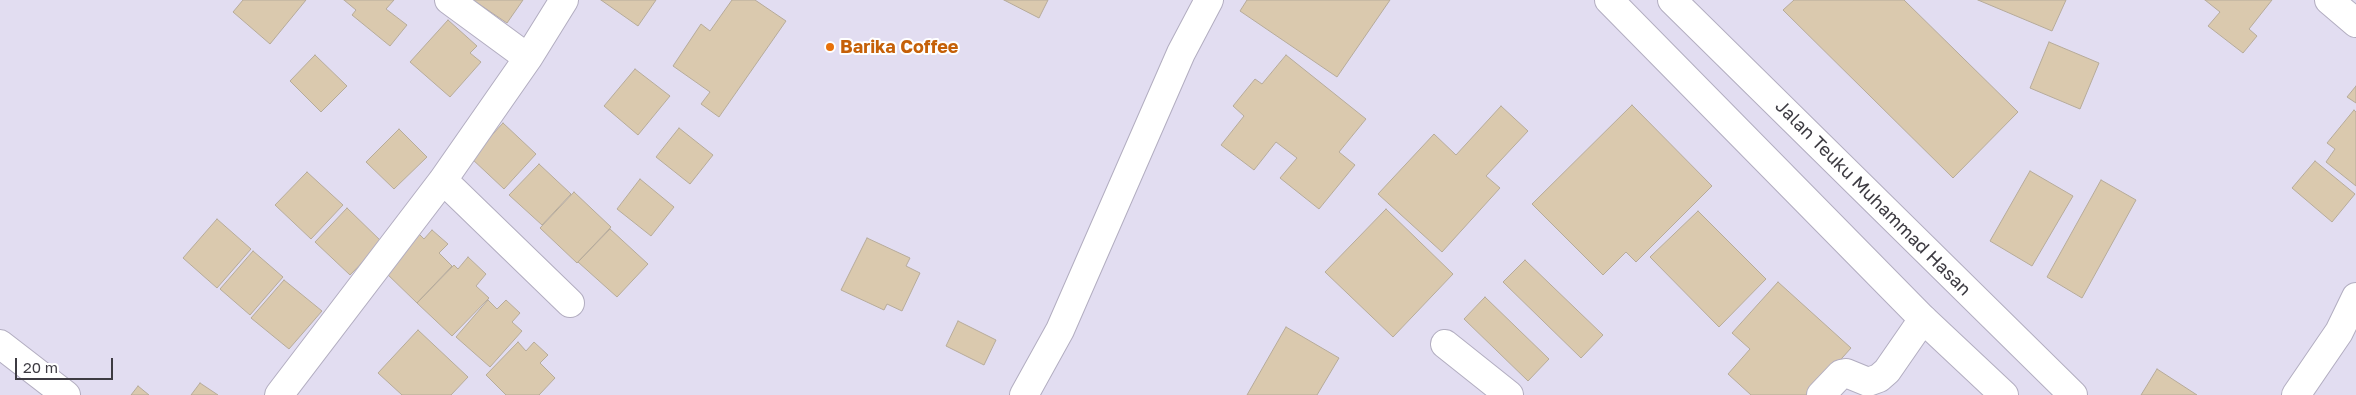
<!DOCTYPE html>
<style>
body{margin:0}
#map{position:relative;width:2356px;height:395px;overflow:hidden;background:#e2ddf1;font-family:"Golos Text",sans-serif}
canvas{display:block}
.scale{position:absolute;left:15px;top:358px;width:98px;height:22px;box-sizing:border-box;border:2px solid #3d3b42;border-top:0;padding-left:6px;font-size:15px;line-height:18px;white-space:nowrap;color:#3d3b42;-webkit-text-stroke:4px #fff;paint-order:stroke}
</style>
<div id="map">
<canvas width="2356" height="395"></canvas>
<div class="scale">20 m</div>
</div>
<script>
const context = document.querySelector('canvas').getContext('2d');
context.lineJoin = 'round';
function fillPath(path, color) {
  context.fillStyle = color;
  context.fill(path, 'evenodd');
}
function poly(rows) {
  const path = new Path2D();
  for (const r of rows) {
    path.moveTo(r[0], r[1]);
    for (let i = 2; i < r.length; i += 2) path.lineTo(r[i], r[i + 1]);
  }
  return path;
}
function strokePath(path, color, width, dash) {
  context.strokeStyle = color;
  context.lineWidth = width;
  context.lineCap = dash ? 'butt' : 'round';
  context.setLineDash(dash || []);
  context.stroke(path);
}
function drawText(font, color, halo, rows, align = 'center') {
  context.font = font + ' "Golos Text",sans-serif';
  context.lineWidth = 4;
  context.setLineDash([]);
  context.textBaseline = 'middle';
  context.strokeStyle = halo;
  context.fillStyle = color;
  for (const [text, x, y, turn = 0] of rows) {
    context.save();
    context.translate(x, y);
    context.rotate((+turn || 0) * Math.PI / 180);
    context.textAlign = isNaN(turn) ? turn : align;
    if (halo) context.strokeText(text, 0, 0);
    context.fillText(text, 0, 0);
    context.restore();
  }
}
const building = poly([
 [243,0,306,0,270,44,233,12,243,0],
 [344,0,394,0,386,9,407,25,390,46,352,15,356,10,344,0],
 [473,0,523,0,507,23,473,0],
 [601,0,656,0,638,26,601,0],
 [732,0,755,0,786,21,719,117,701,104,710,92,673,66,701,24,710,31,732,0],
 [1004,0,1048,0,1039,18,1004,0],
 [1247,0,1390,0,1337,77,1240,11,1247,0],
 [1794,0,1904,0,2018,112,1953,178,1783,10,1794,0],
 [1978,0,2066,0,2052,31,1978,0],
 [2205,0,2272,0,2249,29,2257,36,2243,53,2208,26,2220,12,2205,0],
 [448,20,477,46,470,53,481,62,450,97,410,62,448,20],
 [2049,42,2099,63,2080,109,2030,88,2049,42],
 [315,55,347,86,321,112,290,81,315,55],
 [1286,55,1366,119,1339,152,1355,165,1319,209,1280,178,1297,158,1276,142,1254,170,1221,145,1244,116,1233,106,1255,79,1262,84,1286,55],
 [635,69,670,96,638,135,604,106,635,69],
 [2356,86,2356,103,2347,97,2356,86],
 [1632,105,1712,186,1636,262,1626,252,1603,275,1532,204,1632,105],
 [1501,106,1528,131,1486,176,1500,188,1442,252,1378,194,1434,134,1456,155,1501,106],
 [2354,110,2356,112,2356,186,2326,162,2335,149,2327,143,2354,110],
 [503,123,536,154,504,189,471,158,503,123],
 [679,128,713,155,690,184,656,157,679,128],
 [399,129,427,157,394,189,366,162,399,129],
 [2315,161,2355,194,2332,222,2292,188,2315,161],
 [539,164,571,194,542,225,509,195,539,164],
 [2030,171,2073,196,2032,266,1990,241,2030,171],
 [307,172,343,205,311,239,275,205,307,172],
 [640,179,674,207,651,236,617,209,640,179],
 [2101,180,2136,200,2082,298,2047,277,2101,180],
 [574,192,611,227,577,263,540,228,574,192],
 [347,208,382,242,350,275,315,242,347,208],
 [1386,209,1453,274,1393,337,1325,272,1386,209],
 [1698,211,1766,279,1719,327,1650,257,1698,211],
 [217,219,251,249,217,288,183,258,217,219],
 [610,229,648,264,617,297,578,262,610,229],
 [432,230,448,244,439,253,452,266,417,303,384,271,419,234,424,239,432,230],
 [867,238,910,258,906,266,920,273,902,311,887,304,884,310,841,290,867,238],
 [253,251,283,277,250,315,220,289,253,251],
 [468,257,486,274,476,286,489,298,452,336,417,303,454,265,458,269,468,257],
 [1525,260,1603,335,1581,358,1503,282,1525,260],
 [284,280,322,311,289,349,251,318,284,280],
 [1778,282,1851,348,1809,395,1751,395,1728,374,1750,349,1732,333,1778,282],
 [1485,297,1549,359,1528,381,1464,319,1485,297],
 [488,300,497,309,506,300,520,313,512,322,522,331,490,367,456,337,488,300],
 [958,321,996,340,984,365,946,346,958,321],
 [1286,327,1339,358,1317,395,1247,395,1286,327],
 [418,330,468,377,451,395,402,395,378,373,418,330],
 [518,342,526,351,534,342,548,355,540,363,555,378,539,395,506,395,486,375,518,342],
 [2157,369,2197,395,2141,395,2157,369],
 [200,383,218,395,191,395,200,383],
 [138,386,149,395,131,395,138,386]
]);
const street = poly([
 [449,0,528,58],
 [2329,0,2356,23],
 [443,180,570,303],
 [0,344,66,395],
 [1445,344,1509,395],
 [279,395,443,180,528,58,564,0],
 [1024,395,1060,330,1181,53,1209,0],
 [1821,395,1841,374,1846,373,1868,382,1879,378,1887,371,1923,319],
 [2296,395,2339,332,2356,297]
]);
const highway = poly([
 [1609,0,1923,319,2004,395],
 [1672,0,2073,395]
]);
const markers = [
 [830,47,5,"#e8710a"]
];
const foodNames = [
 ["Barika Coffee",840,47]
];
const streetNames = [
 ["Jalan Teuku Muhammad Hasan",1873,198,45]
];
fillPath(building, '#dac9ae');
strokePath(building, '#b6ab9a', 1);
strokePath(street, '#b2adc0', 30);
strokePath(highway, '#b2adc0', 30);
strokePath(street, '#fff', 28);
strokePath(highway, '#fff', 28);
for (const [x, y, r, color] of markers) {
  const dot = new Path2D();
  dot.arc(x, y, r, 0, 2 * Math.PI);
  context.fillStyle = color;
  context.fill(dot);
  strokePath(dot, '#fff', 2);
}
drawText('bold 18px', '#c56008', '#fff', foodNames, 'left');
drawText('18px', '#3d3b42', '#fff', streetNames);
</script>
